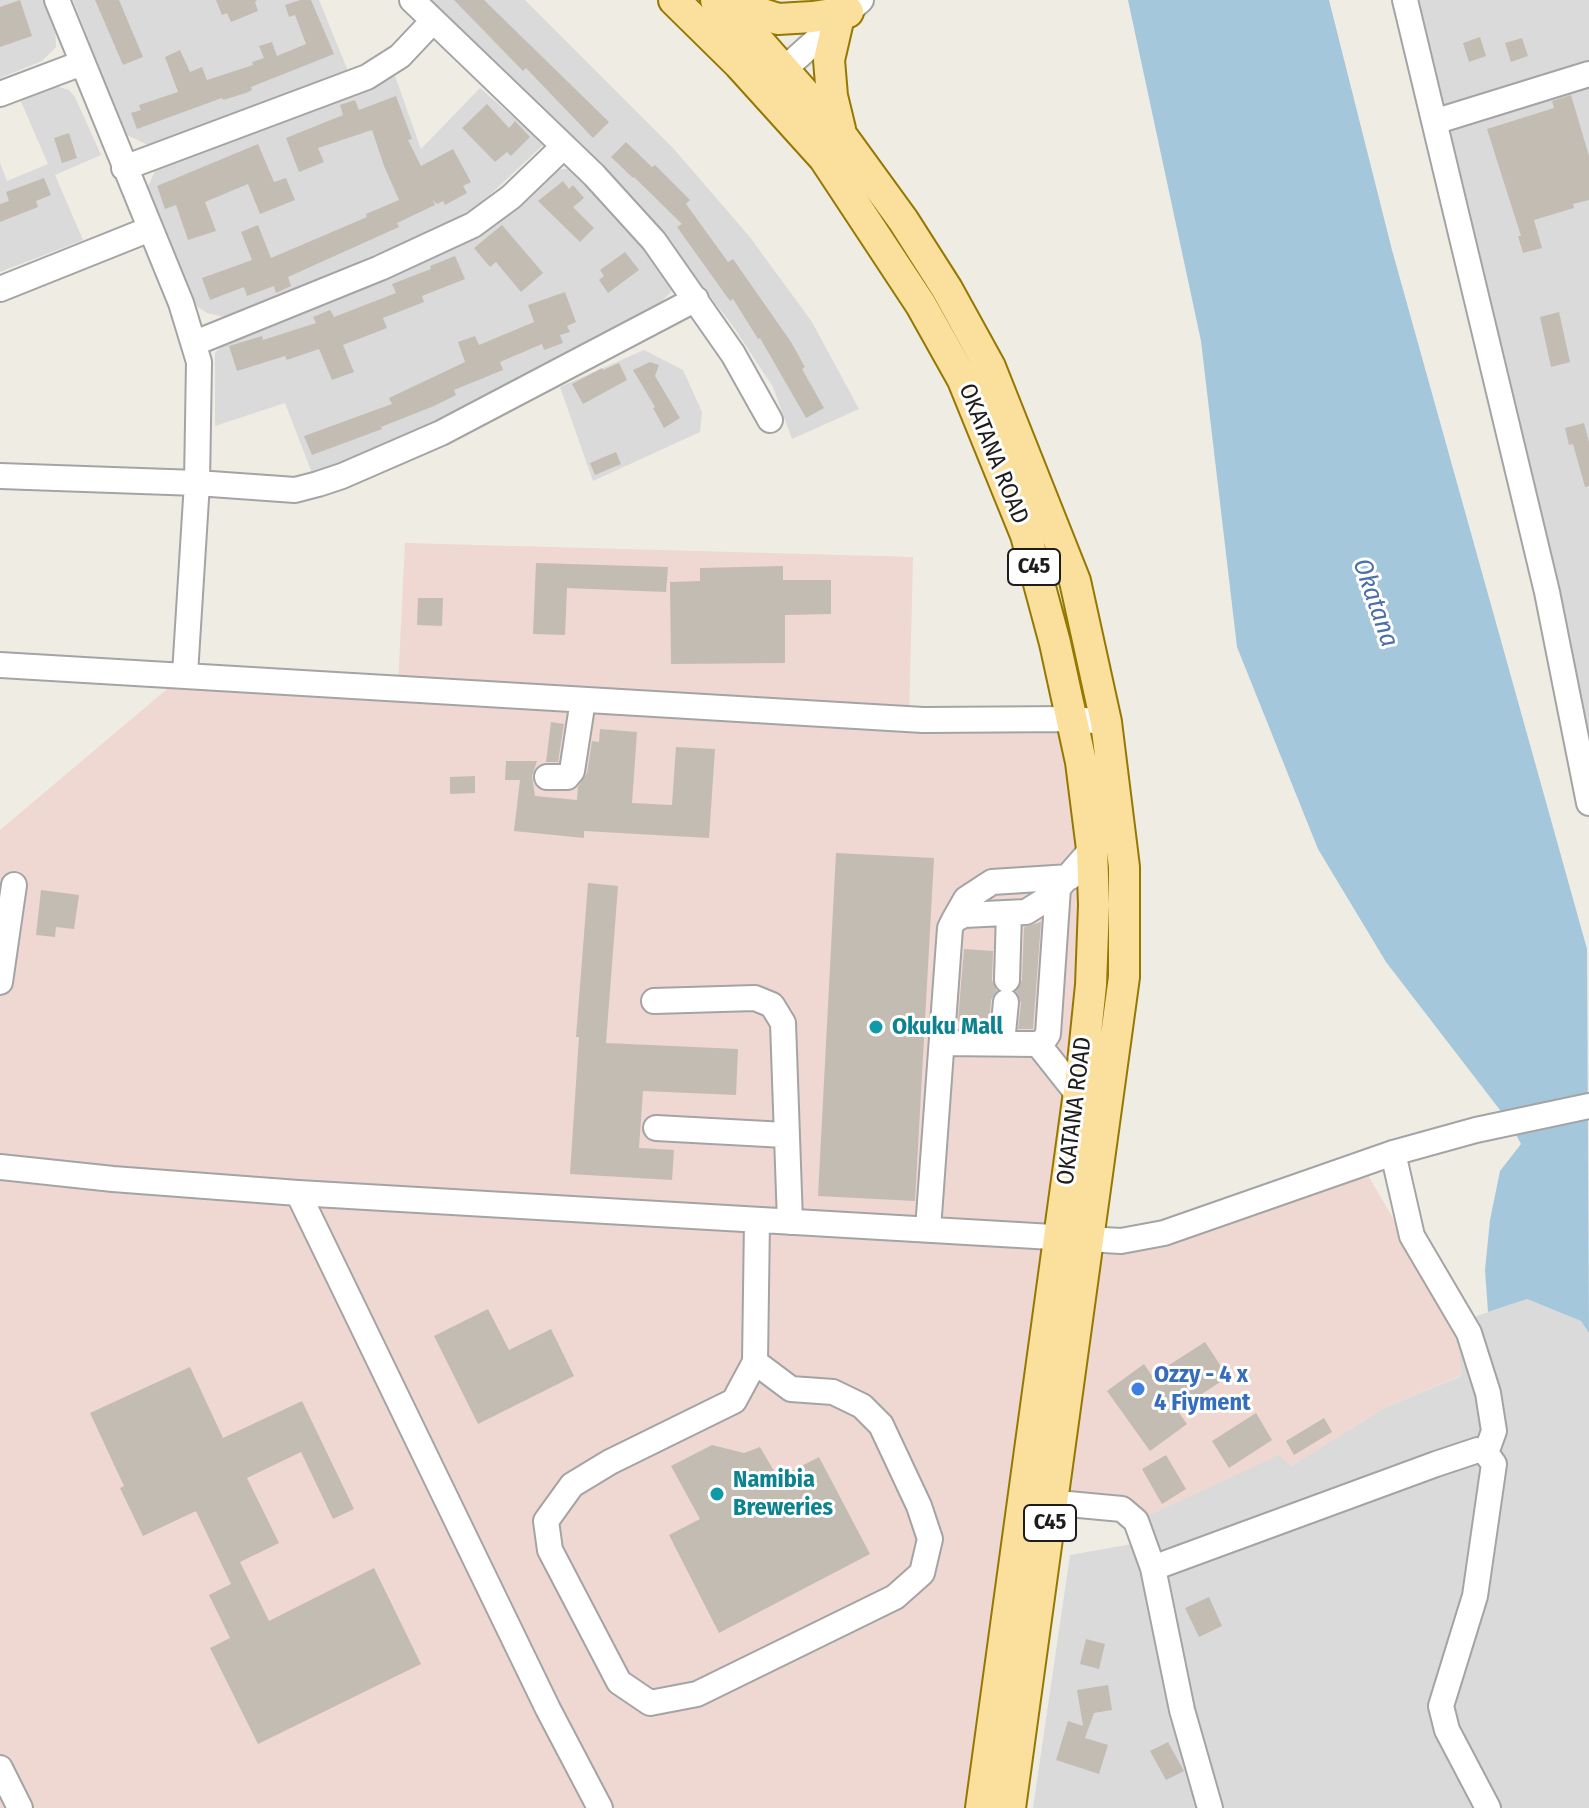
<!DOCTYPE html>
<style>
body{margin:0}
canvas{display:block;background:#eeece3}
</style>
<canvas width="1589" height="1808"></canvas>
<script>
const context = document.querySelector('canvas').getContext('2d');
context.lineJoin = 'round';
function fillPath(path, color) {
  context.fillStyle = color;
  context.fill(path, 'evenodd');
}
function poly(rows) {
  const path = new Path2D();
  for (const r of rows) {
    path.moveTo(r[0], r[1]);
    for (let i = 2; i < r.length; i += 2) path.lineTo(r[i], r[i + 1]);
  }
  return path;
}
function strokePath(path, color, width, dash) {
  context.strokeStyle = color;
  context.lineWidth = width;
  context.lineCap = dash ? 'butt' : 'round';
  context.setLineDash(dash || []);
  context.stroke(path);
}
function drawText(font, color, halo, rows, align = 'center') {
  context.font = font + ' "Fira Sans Condensed",sans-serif';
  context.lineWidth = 6;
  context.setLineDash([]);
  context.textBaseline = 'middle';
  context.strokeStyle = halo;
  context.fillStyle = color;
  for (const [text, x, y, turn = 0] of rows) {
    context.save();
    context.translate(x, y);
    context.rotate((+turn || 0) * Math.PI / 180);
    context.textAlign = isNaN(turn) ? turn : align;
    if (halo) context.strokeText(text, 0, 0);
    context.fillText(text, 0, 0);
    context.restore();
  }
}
const residential = poly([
 [0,0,47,0,55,20,56,47,42,61,0,78],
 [73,0,319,0,348,71,150,146,125,134],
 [432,0,525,0,673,148,749,236,812,322,859,409,792,439,773,387,735,329,650,217],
 [1405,0,1589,0,1589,803],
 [395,76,421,149,480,88,544,144,480,204,439,228,224,317,207,313,198,307,182,289,146,191,155,171,164,165],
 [56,86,69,90,75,97,101,155,55,175,83,240,0,272,0,163,7,181,48,164,19,97,45,87],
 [560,169,570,169,628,226,671,282,671,292,662,301,410,435,312,473,285,403,215,426,215,353,223,345,403,270,485,231],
 [644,350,683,370,702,412,700,432,593,481,560,387],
 [1527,1299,1581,1321,1589,1333,1589,1808,1033,1808,1070,1555,1143,1542,1136,1521,1280,1454,1291,1466,1384,1408,1461,1376,1456,1326,1477,1316]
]);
const commercial = poly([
 [405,543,913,557,909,719,1069,721,1087,872,1058,1238,1102,1256,1366,1172,1456,1326,1462,1375,1384,1408,1291,1466,1279,1455,1136,1521,1052,1504,981,1808,0,1808,0,830,185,674,398,686]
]);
const water = poly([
 [1128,0,1329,0,1392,250,1587,949,1589,1333,1581,1321,1527,1299,1488,1312,1485,1270,1490,1220,1500,1171,1521,1144,1510,1123,1386,962,1318,849,1237,647,1201,341]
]);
const building = poly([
 [20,0,32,36,0,47,0,7],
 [95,0,119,0,143,57,123,65],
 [216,0,257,0,255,2,258,11,231,22,227,13,222,15],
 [300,0,311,0,334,54,251,87,252,90,246,93,223,100,222,98,137,129,131,113,141,110,139,105,178,92,165,57,180,50,190,72,202,67,207,80,253,65,252,62,264,58,259,46,272,42,277,56,306,44,295,15,289,17,285,5],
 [454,0,484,0,609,122,593,138,526,68,523,71],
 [1480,37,1486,56,1469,62,1463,43],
 [1522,38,1528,56,1511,62,1505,43],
 [1571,95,1589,156,1589,200,1573,204,1574,208,1534,220,1542,248,1523,253,1518,236,1521,236,1487,129,1554,108,1552,101],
 [396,96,412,139,408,140,421,166,453,149,471,182,463,186,467,193,445,205,443,201,437,204,433,200,435,205,397,223,399,227,288,277,291,286,276,293,274,286,247,296,244,287,210,300,202,278,252,260,241,232,258,225,271,258,367,217,366,214,399,200,384,166,372,130,318,148,324,162,299,172,286,138,343,115,340,105,355,100,359,110],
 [487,104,509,128,515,121,530,137,511,156,507,152,495,162,462,128],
 [69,133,77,158,62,163,54,138],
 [626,142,652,167,655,165,690,200,686,204,728,262,733,259,791,342,805,367,802,369,824,408,806,418,760,338,758,339,733,299,730,301,677,227,682,224,634,177,633,178,611,157],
 [258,144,274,182,286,178,295,200,260,214,248,184,205,202,216,231,188,240,176,205,165,209,157,186],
 [44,178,51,195,36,201,38,207,0,222,0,204,9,201,6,192],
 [563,181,569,189,573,185,584,198,573,207,594,228,580,242,538,201],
 [502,225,543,273,521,292,496,262,490,267,474,248],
 [625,252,639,270,608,293,599,280,604,276,600,270],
 [455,256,465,279,422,296,424,302,383,318,387,328,343,345,354,372,332,380,319,349,287,360,285,356,237,371,229,346,262,336,263,340,316,323,313,317,330,310,334,317,396,293,392,284,431,269,430,266],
 [565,292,576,322,567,326,570,332,560,335,563,343,544,350,542,344,500,362,503,370,454,390,456,395,434,406,381,427,382,429,312,455,304,436,392,404,389,398,465,362,458,342,475,336,479,345,534,322,528,305],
 [1559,312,1570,362,1551,367,1540,317],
 [650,362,659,365,655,376,680,418,664,428,653,408,655,407,633,370],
 [619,363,627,380,583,404,572,384,602,368,603,370],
 [1584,423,1589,442,1589,486,1585,487,1573,444,1569,445,1565,428],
 [616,452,621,464,595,475,590,463],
 [536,563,668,567,666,592,567,588,565,635,533,634],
 [783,566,783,580,831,580,831,614,785,615,785,663,671,664,670,582,700,581,700,568],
 [418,598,443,598,442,626,417,625],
 [551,722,564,724,558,762,546,762],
 [600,729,637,732,632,803,672,805,676,747,715,749,709,838,584,831,584,838,514,831,520,780,505,780,506,761,537,761,532,776,535,796,577,800,578,787,587,773,592,741,599,742],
 [475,776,475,793,450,794,450,777],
 [836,853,934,858,915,1201,818,1196],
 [588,883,618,886,606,1043,738,1049,736,1095,643,1091,639,1148,674,1150,672,1180,570,1174,579,1037,576,1037],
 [41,890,79,895,74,929,56,927,55,937,36,935],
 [1041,922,1033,1029,1018,1029,1021,1003,1016,991,1022,980,1024,927],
 [964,949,993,951,992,980,997,991,991,1000,989,1024,958,1021],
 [488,1309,509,1350,551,1329,574,1376,478,1424,434,1336],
 [1205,1342,1228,1377,1177,1410,1187,1424,1150,1451,1107,1391,1144,1364,1152,1376],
 [190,1367,223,1438,302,1401,354,1509,333,1519,301,1452,247,1478,279,1543,240,1562,269,1621,374,1568,421,1664,258,1744,210,1648,230,1638,209,1595,231,1584,196,1511,143,1536,120,1488,124,1486,90,1413],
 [1256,1413,1272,1440,1229,1468,1212,1441],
 [1324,1418,1332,1432,1294,1455,1286,1441],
 [712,1445,744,1453,760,1447,778,1478,819,1457,870,1554,719,1633,669,1535,700,1519,671,1466],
 [1166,1455,1186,1489,1162,1504,1142,1469],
 [1209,1597,1222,1626,1199,1637,1185,1608],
 [1086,1639,1105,1644,1099,1669,1080,1664],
 [1108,1685,1112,1710,1094,1713,1085,1738,1108,1745,1099,1774,1056,1760,1068,1721,1083,1726,1077,1690],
 [1168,1742,1184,1771,1166,1780,1150,1751]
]);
const minor = poly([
 [57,0,181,303,199,362,197,483,185,674],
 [412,0,594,175,654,241,733,354,770,420],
 [1405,0,1547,592,1589,803],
 [770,82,861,0],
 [0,94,82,63],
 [1437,121,1589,74],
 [124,168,367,77,400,56,433,21],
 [0,289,150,229],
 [195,343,380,268,473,225,511,197,564,146],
 [0,476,197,483,295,490,318,484,342,476,441,433,696,299],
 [0,665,923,720,1072,719,1106,722],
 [547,777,567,777,572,771,583,700],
 [954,920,966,899,992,882,1070,877],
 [1007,980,1009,913],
 [0,982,14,885],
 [654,1001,755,998,772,1005,783,1023,790,1222],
 [942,1043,1038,1044,1044,1040,1048,1034,1058,888],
 [1002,1043,1006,1002],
 [1038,1044,1080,1097],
 [656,1128,785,1135],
 [1393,1153,1412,1236,1469,1333,1488,1393,1494,1431,1486,1453],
 [0,1167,113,1179,298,1193,1121,1241,1164,1233,1393,1153,1476,1130,1589,1106],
 [298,1193,548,1709,600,1808],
 [928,1229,950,928,954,920,964,915,1026,912,1042,902,1058,888,1092,849],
 [755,1362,791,1389,833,1392,862,1406,881,1425,919,1506,930,1539,922,1573,895,1597,697,1694,650,1703,619,1682,550,1550,546,1521,572,1485,610,1462,734,1401,755,1362,757,1220],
 [1036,1501,1122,1509,1136,1521,1153,1568,1182,1710,1210,1808],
 [1153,1568,1436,1464,1478,1450,1486,1453,1494,1464,1475,1596,1441,1706,1447,1730,1488,1808],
 [0,1768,20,1808]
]);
const major = poly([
 [674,0,739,64,824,158,921,305,963,380,1026,535,1055,643,1081,762,1092,849,1094,905,1091,985,1083,1063,981,1808],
 [716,0,760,43,842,136,903,220,947,289,990,367,1075,581,1106,722,1124,867,1124,977,1010,1808],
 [722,1,778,19,812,17,848,12],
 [838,21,829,60,832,96,840,129]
]);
const markers = [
 [876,1027,8,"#0f9aa8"],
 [1138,1389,8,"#3f7fe0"],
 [717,1494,8,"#0f9aa8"]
];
const shields = [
 [1034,567,52],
 [1050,1523,52]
];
const shieldNames = [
 ["C45",1034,567],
 ["C45",1050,1523]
];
const streetNames = [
 ["OKATANA ROAD",993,454,68],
 ["OKATANA ROAD",1075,1111,-83]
];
const cultureNames = [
 ["Okuku Mall",892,1027],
 ["Namibia",733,1480],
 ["Breweries",733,1508]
];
const shopNames = [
 ["Ozzy - 4 x",1154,1375],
 ["4 Fiyment",1154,1403]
];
const waterNames = [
 ["Okatana",1375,603,71]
];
fillPath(residential, '#dbdada');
fillPath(commercial, '#efd7d2');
fillPath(water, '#a4c7dc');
fillPath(building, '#c3bcb3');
strokePath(minor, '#a4a4a4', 28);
strokePath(major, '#957802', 34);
strokePath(minor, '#fff', 24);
strokePath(major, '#fbdf9c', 30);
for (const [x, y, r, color] of markers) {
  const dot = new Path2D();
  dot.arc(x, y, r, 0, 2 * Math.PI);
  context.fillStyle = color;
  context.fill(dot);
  strokePath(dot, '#fff', 3);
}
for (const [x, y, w] of shields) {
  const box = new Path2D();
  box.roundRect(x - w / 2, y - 18, w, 36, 6);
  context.fillStyle = '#fff';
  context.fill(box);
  strokePath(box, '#1d1d1d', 2);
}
drawText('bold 22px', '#1d1d1d', null, shieldNames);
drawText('24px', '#1d1d1d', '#fff', streetNames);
drawText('bold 24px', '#0d838f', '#fff', cultureNames, 'left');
drawText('bold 24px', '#366cbe', '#fff', shopNames, 'left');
drawText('italic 26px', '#4b6eac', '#fff', waterNames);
</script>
